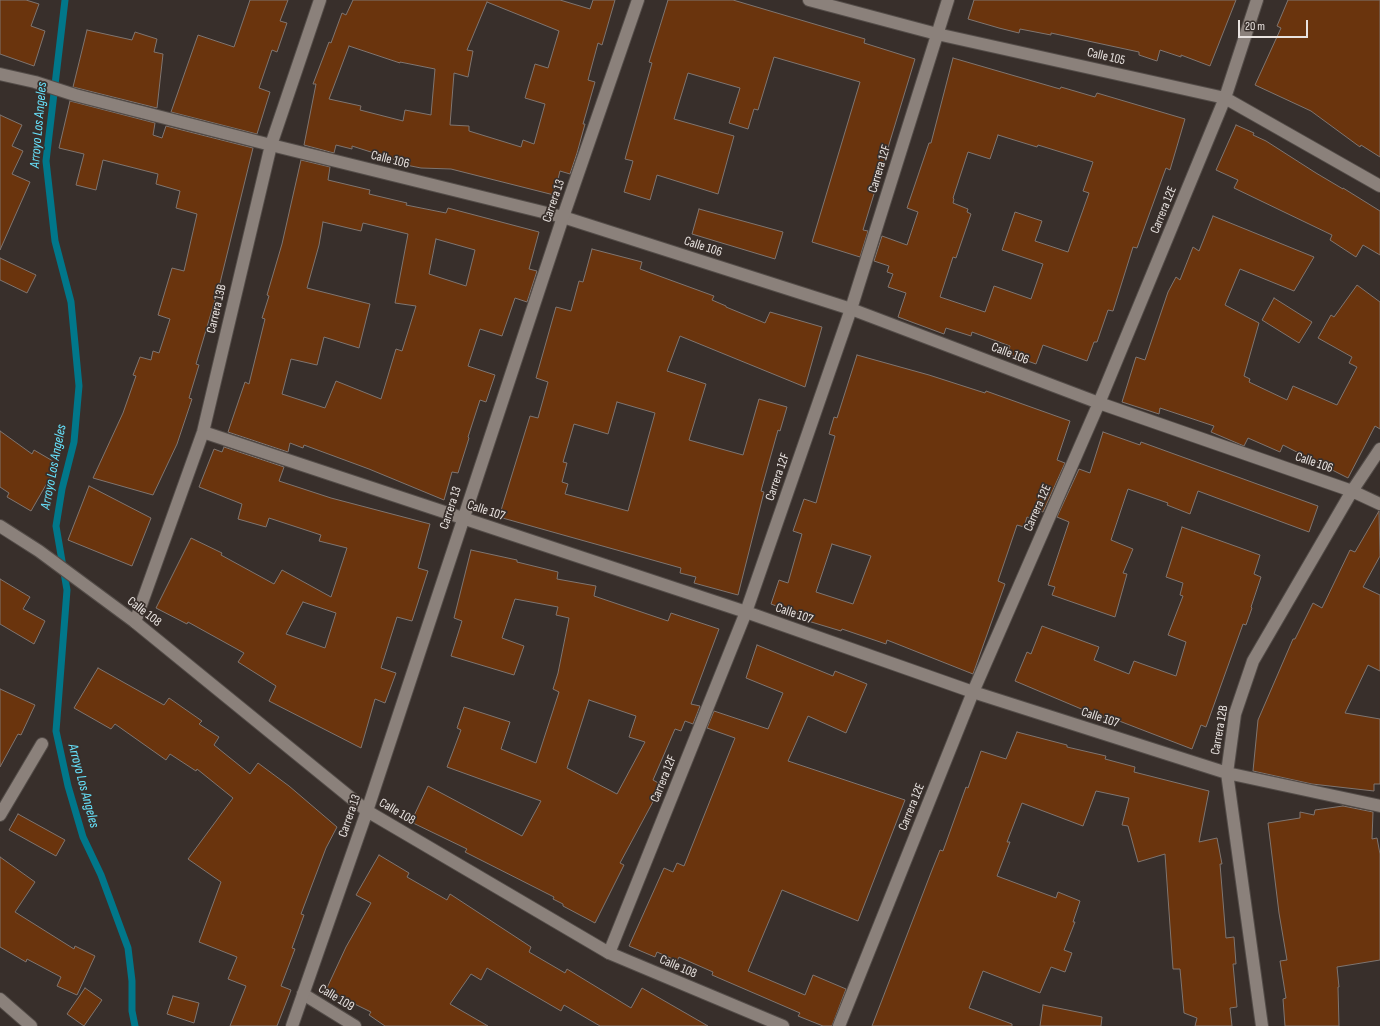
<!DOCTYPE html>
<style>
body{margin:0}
#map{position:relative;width:1380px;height:1026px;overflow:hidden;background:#382f2b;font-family:"Sofia Sans Condensed",sans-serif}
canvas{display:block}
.scale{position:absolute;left:1238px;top:20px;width:70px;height:18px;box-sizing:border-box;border:2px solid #e8e2df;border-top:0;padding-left:5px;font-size:12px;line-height:14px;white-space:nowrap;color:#e8e2df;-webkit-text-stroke:3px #382f2b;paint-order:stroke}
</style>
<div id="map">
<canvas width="1380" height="1026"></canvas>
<div class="scale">20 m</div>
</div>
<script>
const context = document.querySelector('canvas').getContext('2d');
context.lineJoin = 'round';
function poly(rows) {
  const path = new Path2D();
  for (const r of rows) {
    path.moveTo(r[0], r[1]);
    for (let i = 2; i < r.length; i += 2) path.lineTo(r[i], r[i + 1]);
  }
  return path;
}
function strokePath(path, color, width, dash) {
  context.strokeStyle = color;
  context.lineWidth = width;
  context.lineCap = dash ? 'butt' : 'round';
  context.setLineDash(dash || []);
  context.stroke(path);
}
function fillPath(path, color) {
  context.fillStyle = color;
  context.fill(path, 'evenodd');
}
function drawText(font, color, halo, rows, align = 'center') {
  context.font = font + ' "Sofia Sans Condensed",sans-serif';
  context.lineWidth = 3.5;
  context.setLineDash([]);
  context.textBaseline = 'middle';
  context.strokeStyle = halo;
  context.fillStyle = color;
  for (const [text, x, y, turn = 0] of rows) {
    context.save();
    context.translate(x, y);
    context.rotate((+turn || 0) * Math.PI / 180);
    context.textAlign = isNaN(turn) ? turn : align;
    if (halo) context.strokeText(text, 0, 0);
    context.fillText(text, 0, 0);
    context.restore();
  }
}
const stream = poly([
 [65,0,46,161,55,241,71,302,79,386,74,442,62,489,56,526,67,590,56,731,68,786,83,837,101,875,128,948,132,981,132,1011,135,1026]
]);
const building = poly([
 [0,0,26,0,39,4,31,26,45,31,34,66,0,54,0,0],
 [250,0,288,0,280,21,287,23,277,52,272,50,259,88,270,92,257,134,171,112,198,35,234,47,250,0],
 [353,0,560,0,590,9,593,0,615,0,602,45,598,43,588,80,595,82,583,124,585,124,577,153,570,174,560,171,554,195,451,169,421,168,396,163,396,160,352,146,352,149,336,145,334,153,304,145,316,84,313,84,329,42,331,43,342,13,346,15,353,0],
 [487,2,559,31,548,68,535,64,525,98,545,104,534,144,523,140,521,147,469,131,469,126,450,125,454,73,468,77,473,51,467,50,487,2],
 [349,46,400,63,400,62,435,69,431,115,405,110,403,121,360,110,361,106,329,99,349,46],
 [668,0,733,0,865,39,864,43,915,59,863,230,868,231,860,257,812,242,860,82,774,57,758,110,754,109,748,129,729,123,740,88,688,73,674,119,734,136,718,194,657,175,650,200,624,192,633,161,625,159,652,63,649,62,668,0],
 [974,0,1236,0,1210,66,1181,55,1181,57,1160,50,1157,61,1139,55,1139,52,1051,33,1051,35,1020,29,1019,33,999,28,968,19,974,0],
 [1288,0,1380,0,1380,157,1361,145,1360,147,1311,111,1255,85,1281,28,1277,26,1288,0],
 [87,30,132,40,135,32,157,39,154,52,163,54,157,108,73,87,87,30],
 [953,58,1060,89,1061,87,1095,97,1097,93,1185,119,1170,170,1166,168,1137,248,1133,247,1113,311,1108,310,1097,342,1094,342,1087,361,1043,345,1036,364,1008,354,1010,346,972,332,971,336,946,328,944,334,898,317,906,293,888,287,893,274,887,272,889,266,874,261,882,236,907,245,918,212,907,208,929,143,931,143,953,58],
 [998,135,1037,147,1038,145,1093,162,1083,191,1089,193,1068,252,1035,241,1042,221,1015,212,1002,250,1043,264,1031,299,994,286,985,312,940,297,953,257,956,258,971,214,967,212,968,209,953,203,954,199,953,198,968,152,990,159,998,135],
 [70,101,155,123,153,135,162,138,166,126,253,148,220,283,196,364,199,365,189,398,192,399,177,444,153,495,93,478,123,413,136,376,133,375,140,357,151,360,153,351,159,353,170,319,158,315,172,268,184,271,197,214,176,208,180,191,156,184,158,174,103,160,96,190,76,185,84,154,59,148,70,101],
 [0,115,22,125,12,146,23,151,12,174,30,182,0,250,0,115],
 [1236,125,1254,133,1253,135,1266,141,1316,173,1343,189,1343,188,1380,211,1380,255,1363,245,1356,257,1330,240,1332,235,1234,188,1238,180,1216,170,1236,125],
 [301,160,330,167,328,180,370,190,369,194,407,203,406,205,446,213,448,208,539,232,529,269,537,271,527,302,515,298,502,336,480,329,468,366,495,375,486,402,480,400,468,437,469,438,458,473,452,472,444,500,369,469,304,445,303,448,290,443,288,452,228,432,245,382,249,384,265,319,262,318,269,296,267,295,282,244,301,160],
 [323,222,361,231,363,223,408,234,395,303,416,306,402,351,396,349,381,399,336,381,325,408,282,394,291,359,317,365,324,337,359,348,370,304,307,288,319,245,323,222],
 [436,239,475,250,466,286,429,274,436,239],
 [699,209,783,232,775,259,692,234,699,209],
 [1213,216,1314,257,1294,291,1240,269,1225,305,1259,323,1244,376,1250,379,1249,382,1287,400,1293,386,1337,405,1357,367,1349,363,1352,357,1318,338,1331,315,1334,317,1357,285,1380,302,1380,429,1375,426,1348,478,1283,445,1280,452,1248,438,1244,446,1211,432,1214,426,1160,408,1159,414,1122,402,1136,357,1145,360,1168,292,1176,277,1180,280,1193,247,1199,251,1213,216],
 [592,249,642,262,640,269,714,296,712,300,726,306,726,307,765,323,770,312,822,327,805,387,680,336,667,371,706,384,689,440,743,455,759,399,787,407,780,431,778,430,761,491,764,492,738,595,694,583,696,577,680,573,681,568,499,517,530,416,538,418,548,382,536,378,556,307,571,311,579,281,583,282,592,249],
 [617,402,655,413,628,511,565,494,568,484,562,482,567,463,563,462,574,424,608,434,617,402],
 [0,258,36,275,27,293,0,280,0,258],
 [1274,298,1312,322,1299,343,1262,320,1274,298],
 [857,355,929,375,985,393,986,391,1070,421,1057,460,1065,463,1043,512,1033,509,1030,518,1027,517,1024,527,1017,525,998,581,1005,584,973,674,887,640,886,644,842,629,841,631,808,621,809,618,771,604,779,580,788,583,802,534,793,531,804,499,816,503,835,436,829,434,834,417,837,418,857,355],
 [832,544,871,556,853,604,816,592,832,544],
 [0,431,32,454,34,450,58,464,31,511,7,497,9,493,0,487,0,431],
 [1103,432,1140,445,1141,442,1318,506,1309,532,1198,491,1190,514,1167,505,1168,503,1128,489,1111,540,1133,549,1123,573,1127,574,1115,617,1052,595,1055,587,1048,585,1069,522,1057,517,1079,469,1090,473,1103,432],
 [224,447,284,467,279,481,331,498,430,524,418,568,428,571,412,621,397,617,381,668,396,673,385,703,375,699,361,748,269,701,276,686,238,662,244,653,188,622,187,624,156,608,191,538,222,553,221,555,274,584,282,570,331,597,347,548,319,541,321,535,269,518,266,527,238,519,242,504,199,487,214,449,222,452,224,447],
 [303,602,336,613,325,648,286,634,303,602],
 [89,486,151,518,132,566,68,540,89,486],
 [1379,511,1380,556,1363,587,1380,595,1380,671,1368,665,1345,713,1380,719,1380,784,1374,784,1374,791,1312,784,1253,771,1258,720,1293,639,1295,639,1313,603,1322,608,1350,550,1355,552,1379,511],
 [1182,527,1260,555,1254,574,1261,577,1251,607,1252,608,1246,625,1243,624,1206,727,1201,725,1192,749,1114,719,1098,716,1015,681,1027,652,1031,654,1042,626,1099,647,1094,660,1129,674,1134,661,1176,676,1186,642,1168,635,1183,596,1180,595,1183,583,1166,577,1182,527],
 [471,550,517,560,517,562,558,572,557,579,596,586,594,596,668,621,671,613,719,629,691,704,700,706,693,724,685,721,681,731,675,729,653,780,662,785,620,863,624,865,595,923,563,906,563,904,553,899,554,897,465,852,467,849,411,822,428,786,522,836,541,801,447,767,461,730,457,728,464,707,510,722,501,749,536,763,559,692,553,689,558,673,569,618,556,615,558,607,515,599,502,638,524,646,514,675,451,656,462,621,454,618,471,550],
 [589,700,636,716,629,737,645,742,617,794,567,768,589,700],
 [0,579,30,597,23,609,45,621,34,644,0,624,0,579],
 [757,645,833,676,835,671,867,684,846,733,808,716,788,761,905,800,858,921,782,890,748,971,805,995,813,975,846,989,832,1026,823,1026,798,1016,800,1013,712,975,713,972,679,957,677,961,657,952,655,957,629,946,664,868,673,872,677,863,684,866,735,738,707,728,714,711,768,729,783,693,746,678,757,645],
 [98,668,164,705,169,698,202,721,199,724,219,737,214,745,250,774,258,763,289,786,337,827,326,848,301,914,304,915,292,948,295,949,281,986,291,990,277,1026,230,1026,246,986,228,979,237,957,199,942,221,882,188,859,233,798,197,769,196,771,170,754,166,760,115,724,111,729,74,708,98,668],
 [0,689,35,705,21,735,18,734,0,767,0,689],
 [1017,732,1067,745,1067,747,1106,756,1105,759,1135,767,1134,772,1209,791,1199,842,1217,838,1222,864,1220,864,1226,938,1234,937,1236,964,1233,964,1237,1007,1230,1008,1232,1026,1195,1026,1197,1018,1184,1013,1180,969,1173,969,1165,854,1138,862,1128,826,1122,825,1129,798,1096,791,1083,826,1022,803,1007,842,1010,842,997,876,1056,898,1058,892,1080,901,1073,922,1075,922,1064,950,1072,953,1065,972,1051,967,1040,993,983,971,969,1008,1012,1024,1012,1026,872,1026,932,870,940,850,943,851,966,787,968,788,981,751,1006,759,1017,732],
 [1343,806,1373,812,1372,839,1377,838,1380,854,1380,960,1337,967,1339,987,1338,987,1339,1026,1285,1026,1283,999,1286,998,1280,961,1287,960,1279,913,1268,823,1300,818,1300,812,1314,815,1315,810,1343,806],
 [18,814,65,840,56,856,9,830,18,814],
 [379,855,409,873,407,877,447,900,450,894,531,947,529,952,565,973,567,969,631,1008,642,988,708,1026,600,1026,564,1005,561,1011,487,968,481,980,471,974,450,1004,488,1026,385,1026,369,1015,371,1012,326,990,346,947,371,903,356,895,379,855],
 [0,857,35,882,15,912,74,949,75,946,95,956,77,995,57,986,61,977,27,959,26,962,0,947,0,857],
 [85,988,102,1000,84,1026,67,1014,85,988],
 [173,996,199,1003,194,1023,167,1014,173,996],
 [1043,1005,1102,1017,1101,1026,1040,1026,1043,1005]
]);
const street = poly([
 [809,0,937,34,1225,98,1380,186],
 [0,74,35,82,75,95,271,145,563,217,851,309,1099,403,1352,491,1380,504],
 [203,432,746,612,973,692,1227,773,1380,806],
 [135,622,203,432,271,145,320,0],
 [0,815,42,744],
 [609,953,746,612,851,309,948,0],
 [303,994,355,1026],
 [0,999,31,1026],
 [839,1026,973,692,1099,403,1225,98,1257,0],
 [1262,1026,1227,773,1235,714,1253,661,1352,491,1380,449]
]);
const secondary = poly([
 [0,526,39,551,135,622,367,811,609,953,783,1026],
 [292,1026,367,811,563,217,638,0]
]);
const streetNames = [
 ["Calle 105",1106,57,13],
 ["Calle 106",390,160,14],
 ["Carrera 12F",880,169,-73],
 ["Carrera 13",554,201,-71],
 ["Carrera 12E",1164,210,-68],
 ["Calle 106",703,247,18],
 ["Carrera 13B",217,309,-77],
 ["Calle 106",1010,354,21],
 ["Calle 106",1314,463,19],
 ["Carrera 12F",778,477,-71],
 ["Carrera 13",451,508,-72],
 ["Carrera 12E",1038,508,-66],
 ["Calle 107",486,511,18],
 ["Calle 108",144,612,38],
 ["Calle 107",794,614,19],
 ["Calle 107",1100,718,18],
 ["Carrera 12B",1220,730,-80],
 ["Carrera 12F",664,779,-68],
 ["Carrera 12E",912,807,-68],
 ["Calle 108",397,812,30],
 ["Carrera 13",350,816,-71],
 ["Calle 108",678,967,23],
 ["Calle 109",336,998,31]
];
const waterNames = [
 ["Arroyo Los Angeles",39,125,-85],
 ["Arroyo Los Angeles",54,467,-79],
 ["Arroyo Los Angeles",83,786,75]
];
strokePath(stream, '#01778a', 7);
fillPath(building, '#6a340d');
strokePath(building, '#7f7570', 1);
strokePath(street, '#534c48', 14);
strokePath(secondary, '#534c48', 14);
strokePath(street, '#8b817b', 12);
strokePath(secondary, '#8b817b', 12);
drawText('13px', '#e8e2df', '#382f2b', streetNames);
drawText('italic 14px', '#67e4fe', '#382f2b', waterNames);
</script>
